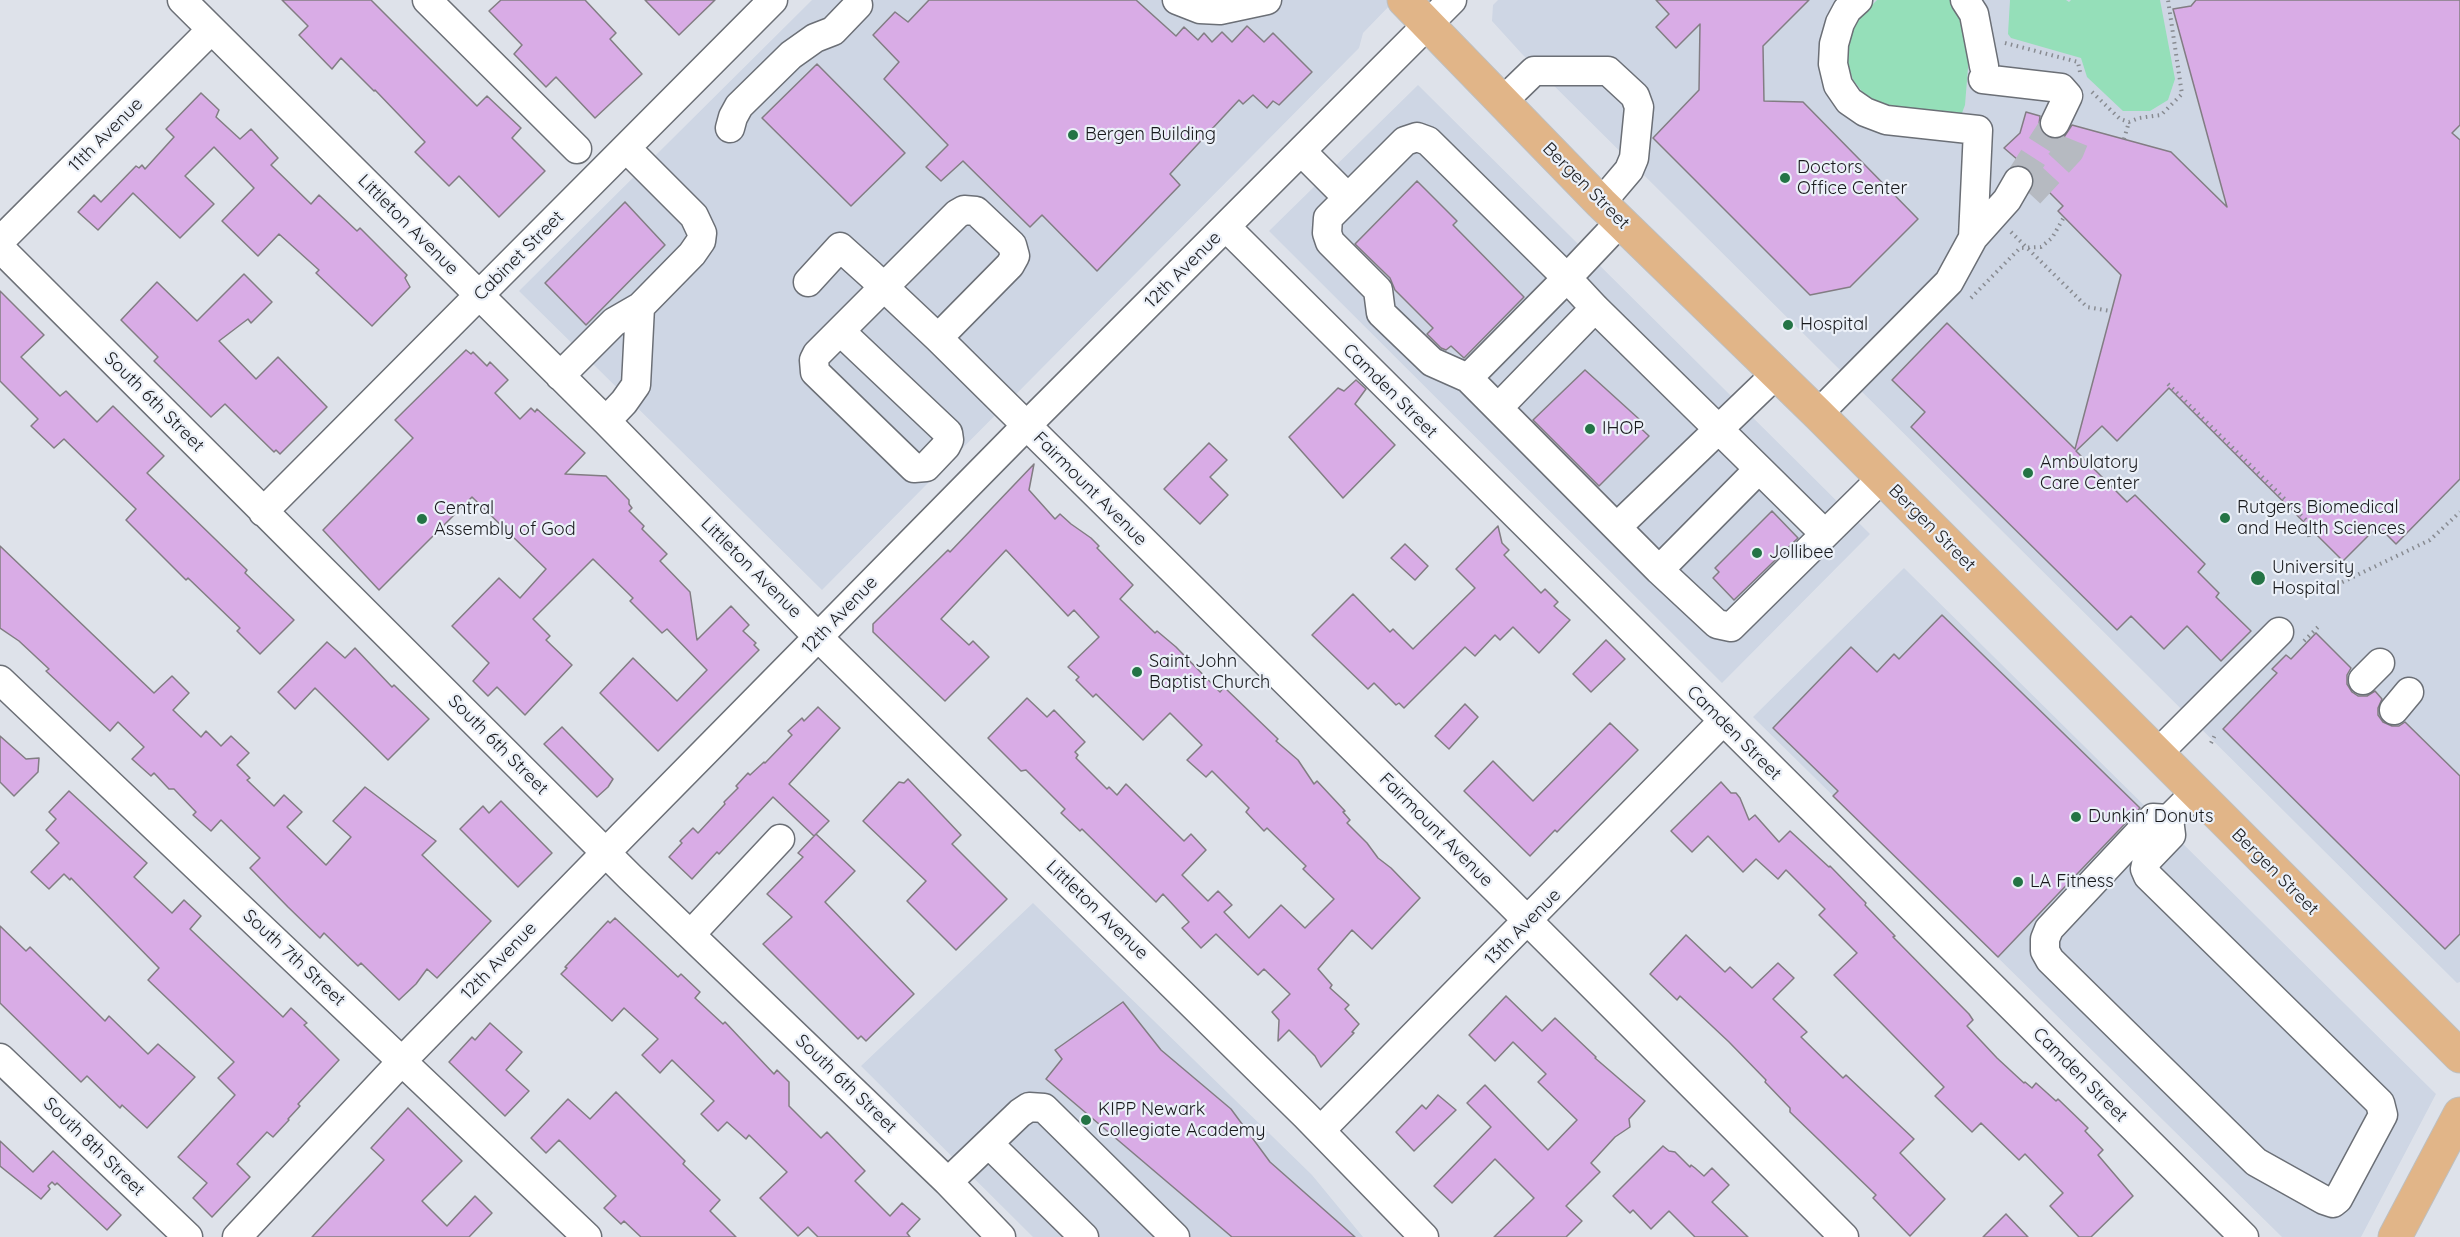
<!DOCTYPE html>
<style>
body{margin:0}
canvas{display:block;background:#dee2ea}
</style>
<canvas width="2460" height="1237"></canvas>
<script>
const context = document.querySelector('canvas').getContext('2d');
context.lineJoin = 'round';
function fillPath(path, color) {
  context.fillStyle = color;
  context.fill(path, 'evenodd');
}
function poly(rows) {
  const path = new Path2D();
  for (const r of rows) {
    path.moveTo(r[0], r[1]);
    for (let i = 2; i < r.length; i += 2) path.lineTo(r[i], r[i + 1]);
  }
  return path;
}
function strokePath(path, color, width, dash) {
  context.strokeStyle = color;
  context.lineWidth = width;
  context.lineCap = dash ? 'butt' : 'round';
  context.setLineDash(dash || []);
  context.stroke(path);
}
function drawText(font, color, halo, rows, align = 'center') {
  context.font = font + ' Quicksand,sans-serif';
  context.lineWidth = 4.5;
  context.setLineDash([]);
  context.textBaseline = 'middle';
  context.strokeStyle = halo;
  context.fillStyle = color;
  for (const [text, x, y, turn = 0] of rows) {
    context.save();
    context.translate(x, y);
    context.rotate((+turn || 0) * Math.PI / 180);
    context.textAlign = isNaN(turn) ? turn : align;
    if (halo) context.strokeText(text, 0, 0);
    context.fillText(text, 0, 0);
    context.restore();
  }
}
const built = poly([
 [812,0,1395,0,1363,33,1359,48,822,590,519,291],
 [1498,0,2460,0,2460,982,2457,983,1522,54,1492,21,1493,5],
 [1418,85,1870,534,1722,683,1269,231],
 [1904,568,2436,1094,2361,1237,2282,1237,1753,717],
 [1033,903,1312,1175,1363,1237,1033,1237,861,1066]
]);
const green = poly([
 [1877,0,1950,0,1957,7,1970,43,1965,105,1962,113,1954,115,1883,106,1864,94,1853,80,1847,61,1848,40,1857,20],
 [2010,0,2066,0,2069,2,2071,0,2160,0,2175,79,2168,100,2150,111,2123,111,2087,77,2081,58,2011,38,2008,34]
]);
const building = poly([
 [282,0,371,0,477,106,487,96,521,128,512,138,545,171,499,217,459,176,449,186,415,152,425,142,375,90,374,91,341,58,332,69,299,35,308,26,282,0],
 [501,0,585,0,616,33,610,39,642,74,595,118,556,77,546,87,514,54,522,45,489,11,501,0],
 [645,0,715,0,679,35,645,0],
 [929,0,1136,0,1176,36,1184,27,1198,40,1204,33,1212,42,1222,32,1232,42,1247,26,1264,42,1273,33,1312,72,1279,105,1273,101,1267,108,1253,95,1243,104,1239,100,1170,174,1180,185,1097,271,1042,215,1030,227,963,161,941,181,926,167,948,145,884,79,899,62,873,35,895,12,908,22,929,0],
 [1656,0,1809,0,1763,46,1764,101,1803,102,1918,219,1850,287,1810,295,1653,138,1699,90,1700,24,1676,48,1656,27,1669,14,1656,0],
 [2196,0,2460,0,2460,125,2452,133,2460,140,2460,479,2396,544,2378,526,2343,561,2169,388,2117,441,2102,426,2076,451,2127,502,2135,495,2205,564,2198,572,2219,593,2216,597,2251,631,2221,661,2187,626,2164,649,2131,616,2117,630,1911,427,1925,412,1892,380,1947,323,2075,449,2121,275,2058,211,2063,206,2034,177,2032,172,2004,148,2020,133,2026,112,2040,116,2039,124,2041,132,2048,138,2056,139,2064,137,2072,125,2171,152,2227,207,2173,9,2191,6,2196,0],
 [817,64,905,153,851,206,762,118,817,64],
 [201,93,219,110,216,117,240,139,251,129,278,158,271,165,311,204,319,195,357,231,360,228,407,275,405,278,410,287,372,326,316,273,319,270,279,234,258,256,222,221,254,188,214,147,185,176,214,204,180,238,133,193,98,230,78,212,94,195,101,202,136,166,139,168,142,165,145,169,174,137,166,129,201,93],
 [1417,181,1457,221,1453,225,1524,297,1464,358,1451,346,1446,350,1441,348,1427,334,1433,328,1395,290,1390,278,1355,244,1417,181],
 [625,202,665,245,586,325,545,283,625,202],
 [244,274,272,302,251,323,248,319,219,341,256,379,278,357,327,407,280,454,276,450,274,452,225,404,211,417,154,361,158,357,121,320,157,282,197,321,244,274],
 [0,291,44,335,21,357,60,396,66,391,97,422,113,406,164,456,147,473,247,570,245,573,294,620,260,654,237,631,240,628,188,578,186,580,126,520,136,509,64,439,54,448,31,426,38,419,0,381,0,291],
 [466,350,471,354,473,352,487,366,490,362,508,380,495,393,520,419,531,408,535,412,537,409,585,453,565,474,606,476,629,500,629,504,632,508,629,511,644,526,642,529,667,554,660,561,690,592,697,640,731,606,749,625,743,631,756,643,754,645,759,650,658,751,600,693,633,658,677,701,707,670,667,629,662,633,630,601,633,598,593,559,533,619,550,636,546,640,572,665,525,715,497,687,488,696,473,681,489,663,452,626,499,578,520,598,546,569,472,497,379,590,323,530,413,438,395,420,466,350],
 [1585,370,1639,419,1634,422,1649,436,1599,486,1533,420,1585,370],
 [1356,380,1366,389,1355,404,1395,445,1343,498,1289,437,1338,388,1344,391,1356,380],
 [1209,443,1227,460,1210,477,1228,495,1200,524,1164,489,1209,443],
 [1034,464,1029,490,1055,519,1060,514,1071,524,1091,538,1099,546,1097,548,1133,585,1120,599,1155,633,1157,631,1176,647,1220,692,1224,687,1278,739,1276,741,1298,760,1314,784,1317,781,1345,811,1343,812,1350,820,1347,823,1367,843,1378,858,1391,868,1420,898,1372,949,1352,930,1318,969,1332,985,1330,988,1349,1005,1345,1009,1359,1024,1352,1032,1354,1033,1321,1067,1315,1056,1289,1030,1278,1041,1279,1020,1272,1012,1290,994,1264,969,1258,975,1216,934,1201,948,1182,928,1189,922,1163,894,1156,902,1082,829,1080,831,1061,813,1065,809,1026,770,1021,771,988,738,1027,698,1047,717,1054,710,1085,742,1075,752,1078,755,1076,758,1107,789,1109,787,1117,795,1126,784,1184,841,1191,834,1206,850,1182,875,1208,901,1218,891,1232,905,1224,912,1249,938,1281,905,1305,928,1334,899,1303,869,1306,866,1267,828,1264,831,1246,812,1249,808,1212,771,1206,777,1187,760,1202,745,1170,713,1143,740,1096,694,1093,697,1076,680,1079,677,1068,667,1099,637,1074,610,1068,616,1006,550,941,619,969,645,973,641,989,657,945,701,873,632,873,624,948,550,950,552,1034,464],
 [1772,511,1798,538,1734,600,1713,578,1719,572,1715,568,1772,511],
 [1498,526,1502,543,1509,550,1504,555,1541,593,1545,589,1558,602,1554,606,1570,620,1539,653,1513,627,1500,640,1495,635,1475,656,1465,647,1404,708,1399,703,1396,705,1374,683,1368,689,1312,635,1353,594,1390,632,1393,629,1413,649,1475,588,1456,569,1498,526],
 [1405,544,1428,566,1415,580,1391,558,1405,544],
 [0,546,154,693,172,676,189,693,173,710,201,737,206,731,221,746,231,736,249,753,237,765,250,778,247,780,274,806,284,795,302,812,287,827,326,865,351,837,333,821,365,787,436,841,422,855,491,921,437,978,427,969,416,984,399,1000,361,963,358,966,324,933,320,938,288,907,250,868,260,858,221,820,211,831,193,815,196,812,174,789,169,789,154,773,151,776,132,759,144,747,118,722,110,731,46,671,49,669,19,641,0,628,0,546],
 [1942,615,2140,808,1998,957,1833,796,1838,791,1773,728,1851,647,1877,672,1894,654,1899,659,1942,615],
 [2316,633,2351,668,2347,675,2347,684,2352,692,2358,696,2367,696,2375,691,2382,699,2378,708,2378,715,2383,722,2392,726,2399,726,2405,722,2460,776,2460,934,2445,949,2223,729,2277,673,2272,669,2286,655,2291,659,2316,633],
 [1606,640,1625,659,1591,692,1573,674,1606,640],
 [327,642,345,658,355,648,392,687,394,685,429,719,388,760,315,688,295,709,278,692,327,642],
 [1465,704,1478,717,1449,749,1435,736,1465,704],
 [818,707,840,728,789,784,829,821,814,836,773,797,719,854,717,852,692,879,669,857,682,843,680,841,693,828,698,833,725,804,724,802,738,788,736,786,748,773,750,775,764,762,765,763,792,735,788,731,802,718,804,721,818,707],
 [1610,723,1638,750,1557,832,1555,830,1530,856,1464,791,1493,761,1533,801,1610,723],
 [562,727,613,779,608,787,597,797,544,744,562,727],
 [0,736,26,759,39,758,38,772,14,796,0,782,0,736],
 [908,779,961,835,952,844,1007,899,956,950,907,901,926,881,863,821,899,782,904,783,908,779],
 [1721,782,1731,793,1736,793,1740,798,1749,820,1755,815,1779,842,1790,831,1829,867,1830,866,1866,903,1865,905,1895,936,1893,937,1969,1014,1973,1020,1967,1026,1997,1058,2024,1083,2025,1082,2032,1088,2036,1083,2056,1101,2058,1099,2088,1128,2085,1131,2103,1150,2098,1155,2133,1196,2091,1237,2079,1237,2050,1206,2063,1193,2025,1154,2019,1160,1981,1123,1972,1132,1935,1096,1944,1087,1834,975,1857,953,1819,915,1825,909,1786,870,1778,879,1756,859,1743,872,1708,836,1692,852,1671,831,1721,782],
 [69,791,147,863,134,877,172,913,184,900,201,916,190,929,283,1017,291,1008,307,1023,304,1025,339,1060,298,1104,300,1106,288,1119,289,1120,273,1137,267,1132,237,1164,250,1177,212,1217,193,1198,207,1183,178,1157,235,1095,218,1078,234,1062,148,980,159,968,71,878,70,880,64,874,49,889,31,872,59,843,46,830,56,819,49,812,69,791],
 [501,801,552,853,518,887,460,829,483,806,489,813,501,801],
 [816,834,855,871,825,902,914,994,866,1041,861,1036,858,1039,763,944,792,917,767,894,803,857,798,853,816,834],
 [615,918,678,977,681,974,700,992,695,998,723,1024,725,1022,774,1074,777,1070,789,1082,789,1106,821,1138,827,1132,865,1171,855,1181,890,1216,902,1203,920,1219,907,1233,910,1237,818,1237,808,1227,798,1236,760,1198,787,1172,749,1135,746,1139,727,1122,718,1131,701,1114,714,1101,672,1060,660,1073,642,1055,658,1039,624,1008,612,1021,561,974,567,968,565,967,608,921,610,923,615,918],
 [0,926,26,951,30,947,105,1021,109,1016,148,1054,158,1044,195,1077,147,1128,122,1105,120,1108,87,1076,81,1082,0,1003,0,926],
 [1686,935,1725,972,1730,967,1752,988,1778,963,1794,978,1773,999,1807,1032,1801,1037,1843,1078,1846,1075,1914,1139,1900,1153,1945,1199,1910,1236,1873,1198,1876,1195,1790,1112,1790,1108,1765,1082,1766,1080,1729,1042,1680,996,1677,1000,1650,974,1686,935],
 [1506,996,1542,1031,1555,1018,1596,1057,1595,1058,1645,1101,1629,1119,1630,1127,1615,1137,1591,1163,1600,1172,1566,1206,1582,1221,1566,1237,1494,1237,1534,1198,1495,1159,1452,1203,1434,1186,1491,1127,1467,1103,1485,1085,1548,1150,1577,1120,1538,1082,1546,1074,1513,1042,1495,1061,1469,1035,1506,996],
 [1123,1002,1161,1050,1231,1109,1270,1162,1355,1237,1232,1237,1046,1079,1062,1059,1055,1050,1123,1002],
 [490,1023,522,1052,506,1070,529,1091,505,1116,449,1062,472,1037,475,1040,490,1023],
 [616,1092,685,1161,683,1164,720,1200,710,1211,736,1237,641,1237,624,1221,621,1224,604,1208,616,1196,559,1140,546,1153,531,1138,568,1099,590,1119,616,1092],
 [1438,1095,1456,1110,1414,1151,1396,1132,1422,1105,1426,1109,1438,1095],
 [408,1108,462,1161,422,1201,447,1226,475,1196,492,1213,469,1237,312,1237,384,1160,371,1148,408,1108],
 [0,1141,33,1172,53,1151,121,1215,107,1230,57,1183,55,1185,52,1182,48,1186,50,1189,41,1199,0,1166,0,1141],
 [1663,1146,1669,1151,1675,1152,1690,1167,1691,1165,1695,1168,1704,1176,1712,1168,1729,1185,1712,1202,1748,1237,1695,1237,1669,1211,1651,1229,1633,1210,1630,1213,1613,1196,1663,1146],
 [2006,1214,2028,1237,1983,1237,2006,1214]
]);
const minorTunnel = poly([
 [2018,181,2055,123],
 [2030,194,2070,151,2079,129]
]);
const path = poly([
 [2005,43,2078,62,2080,72],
 [2092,92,2120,119,2129,122,2139,118,2161,115,2182,94,2168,0],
 [2124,139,2129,122],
 [2011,232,2087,307,2111,311],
 [1971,298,2020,248,2041,247,2052,238,2064,217],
 [2168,384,2306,520,2309,537],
 [2326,590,2430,540,2460,512],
 [2304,641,2319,626],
 [2211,743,2216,733]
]);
const minor = poly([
 [182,0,606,421,818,637,1305,1115,1424,1237],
 [427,0,577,149],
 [1177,0,1200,9,1220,10,1267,0],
 [1965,0,1974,14,1984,66],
 [1983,79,2061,88,2068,96,2055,123],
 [1503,101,1534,71,1608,71,1635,96,1639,107,1634,158,1629,170,1601,203],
 [730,128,733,117,739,106,791,55,815,38,833,31,858,5],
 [1302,152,1347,197],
 [1227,228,2244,1237],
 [1973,238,2007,200,2018,181],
 [0,241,211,30],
 [0,248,630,877,948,1182,1001,1237],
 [808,282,840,247,870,274,938,338,1509,902,1844,1237],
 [840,331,948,433,949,440,946,446,926,467,914,468,815,372,814,360,817,354,957,214,964,210,976,211,1012,245,1015,256,1010,265,938,338],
 [560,376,614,322,640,307],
 [1468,378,1659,570,1759,469,1595,308,1567,278,1428,141,1417,137,1405,141,1328,218,1327,233,1330,242,1378,290,1381,313,1432,362,1468,378,1567,278,1620,222],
 [1498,408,1595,308],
 [1818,414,1949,282,1973,238,1978,130,1886,120,1865,112,1849,101,1838,85,1833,64,1834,44,1840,23,1847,10,1858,0],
 [606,421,624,402,636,385,640,307,692,254,701,241,702,233,694,216,626,148],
 [1759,469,1825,534],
 [263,512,773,0],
 [1617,527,1777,373],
 [1659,570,1717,624,1731,627,1882,478],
 [0,680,587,1237],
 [2363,680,2380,663],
 [2394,710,2409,692],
 [2157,754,2279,632],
 [2169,819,2171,835,2147,860,2145,869,2148,876,2380,1103,2383,1115,2338,1199,2333,1203,2324,1200,2256,1162,2050,960,2045,951,2045,939,2049,929,2153,818,2169,819,2195,793],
 [691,934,780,839],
 [0,1058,188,1237],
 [1321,1130,1722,722],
 [989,1144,1084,1237],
 [948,1182,1020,1113,1029,1107,1044,1108,1175,1237],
 [237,1237,403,1060,622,836,1026,426,1452,0]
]);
const major = poly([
 [1404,0,1601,203,1818,414,2460,1056],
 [2395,1237,2460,1114]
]);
const markers = [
 [1073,135,6,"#247445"],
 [1785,178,6,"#247445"],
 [1788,325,6,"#247445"],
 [1590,429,6,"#247445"],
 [2028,473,6,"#247445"],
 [2225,518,6,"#247445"],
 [422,519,6,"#247445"],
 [1757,553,6,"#247445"],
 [2258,578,8,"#247445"],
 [1137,672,6,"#247445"],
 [2076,817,6,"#247445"],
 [2018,882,6,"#247445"],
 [1086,1120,6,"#247445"]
];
const streetNames = [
 ["11th Avenue",106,135,-45],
 ["Bergen Street",1586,186,45],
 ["Littleton Avenue",408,225,45],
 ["Cabinet Street",519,256,-45],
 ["12th Avenue",1183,270,-45],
 ["Camden Street",1390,391,45],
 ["South 6th Street",154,402,45],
 ["Fairmount Avenue",1090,489,45],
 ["Bergen Street",1932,528,45],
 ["Littleton Avenue",751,568,45],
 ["12th Avenue",840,615,-46],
 ["Camden Street",1734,733,45],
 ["South 6th Street",498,745,45],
 ["Fairmount Avenue",1436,830,45],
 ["Bergen Street",2275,872,45],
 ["Littleton Avenue",1097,910,44],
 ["13th Avenue",1523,927,-45],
 ["South 7th Street",294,958,43],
 ["12th Avenue",499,961,-46],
 ["Camden Street",2080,1075,45],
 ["South 6th Street",846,1084,44],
 ["South 8th Street",94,1147,44]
];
const poiNames = [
 ["Bergen Building",1085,135],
 ["Doctors",1797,168],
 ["Office Center",1797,189],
 ["Hospital",1800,325],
 ["IHOP",1602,429],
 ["Ambulatory",2040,463],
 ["Care Center",2040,484],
 ["Rutgers Biomedical",2237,508],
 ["and Health Sciences",2237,529],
 ["Central",434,509],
 ["Assembly of God",434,530],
 ["Jollibee",1769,553],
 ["University",2272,568],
 ["Hospital",2272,589],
 ["Saint John",1149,662],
 ["Baptist Church",1149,683],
 ["Dunkin' Donuts",2088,817],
 ["LA Fitness",2030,882],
 ["KIPP Newark",1098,1110],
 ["Collegiate Academy",1098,1131]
];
fillPath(built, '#ced6e4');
fillPath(green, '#95dfb9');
fillPath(building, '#d9ace6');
strokePath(building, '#827d83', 1.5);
strokePath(minorTunnel, '#b6bac1', 28, [28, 14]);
strokePath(minor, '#6b6f76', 31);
strokePath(major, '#bebfbf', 35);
strokePath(path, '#888b91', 4, [1.5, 4.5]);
strokePath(minor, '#fff', 28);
strokePath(major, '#e1b588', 33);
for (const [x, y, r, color] of markers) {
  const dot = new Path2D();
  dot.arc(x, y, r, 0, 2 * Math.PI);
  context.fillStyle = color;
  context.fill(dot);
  strokePath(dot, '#ebf0f8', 2);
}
drawText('18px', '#18191c', '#ebf0f8', streetNames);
drawText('18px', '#18191c', '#ebf0f8', poiNames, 'left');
</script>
